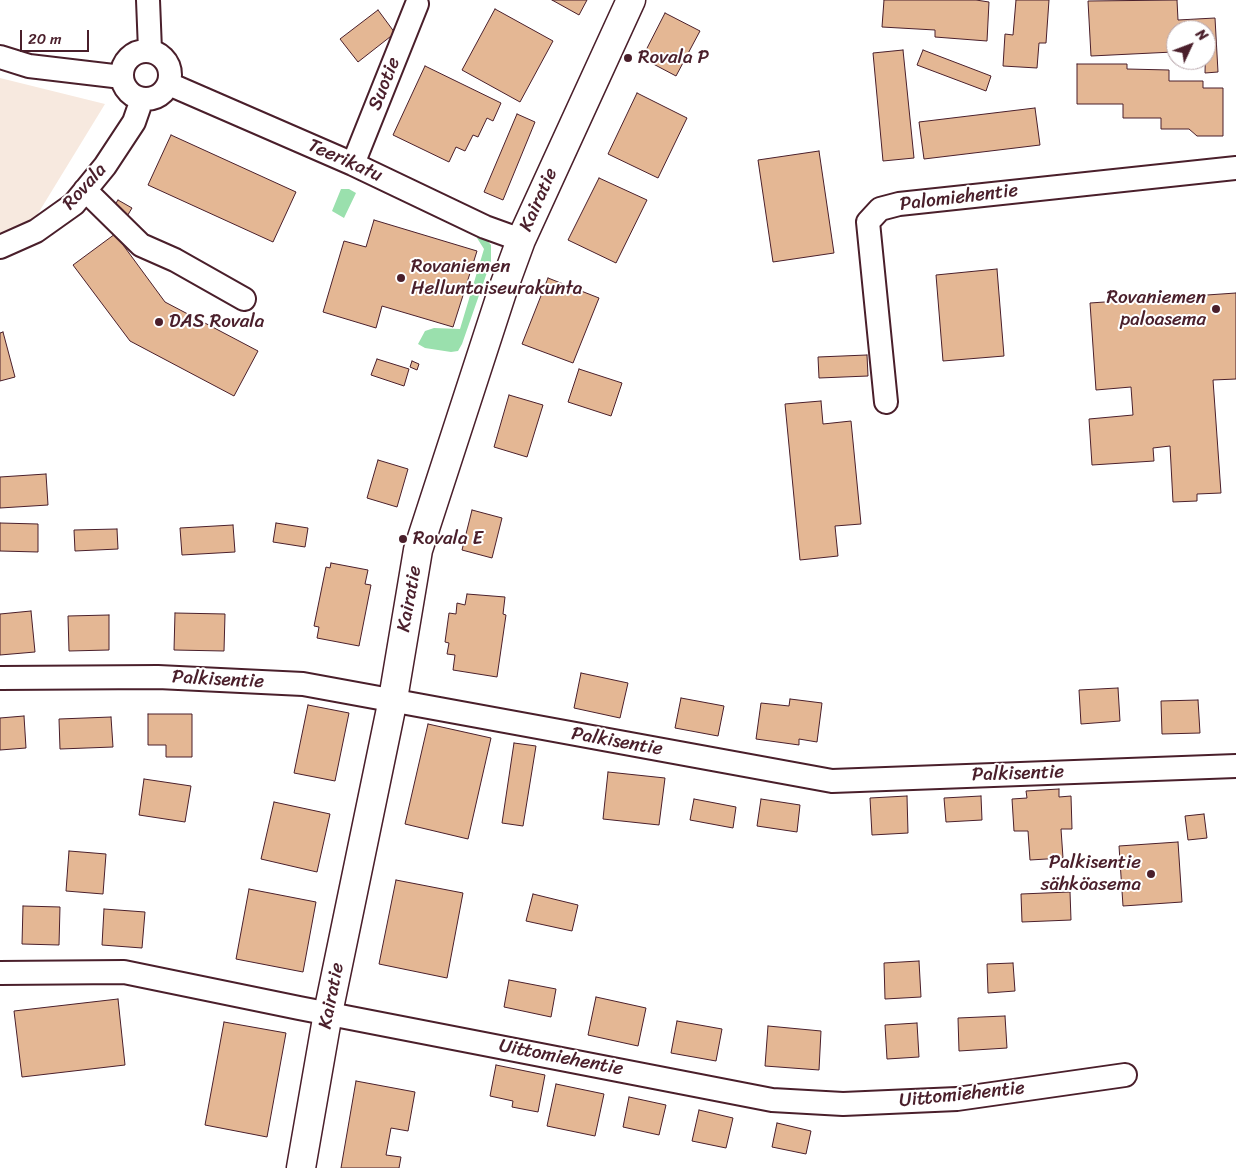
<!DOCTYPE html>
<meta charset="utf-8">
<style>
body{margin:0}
#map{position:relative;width:1236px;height:1168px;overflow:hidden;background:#fff;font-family:Sriracha,sans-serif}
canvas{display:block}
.north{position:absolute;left:1166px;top:20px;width:50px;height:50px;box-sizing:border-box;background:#fff;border:1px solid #b7a5aa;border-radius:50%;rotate:47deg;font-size:14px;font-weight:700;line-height:20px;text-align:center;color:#4a1f2b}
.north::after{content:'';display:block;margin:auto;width:18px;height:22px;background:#4a1f2b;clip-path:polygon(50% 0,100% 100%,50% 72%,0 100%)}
.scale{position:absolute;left:20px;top:30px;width:69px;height:22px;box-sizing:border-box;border:2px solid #4a1f2b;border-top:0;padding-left:6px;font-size:15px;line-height:18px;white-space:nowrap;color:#4a1f2b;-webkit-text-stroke:4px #fff;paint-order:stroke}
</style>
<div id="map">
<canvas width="1236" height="1168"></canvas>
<div class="north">N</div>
<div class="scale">20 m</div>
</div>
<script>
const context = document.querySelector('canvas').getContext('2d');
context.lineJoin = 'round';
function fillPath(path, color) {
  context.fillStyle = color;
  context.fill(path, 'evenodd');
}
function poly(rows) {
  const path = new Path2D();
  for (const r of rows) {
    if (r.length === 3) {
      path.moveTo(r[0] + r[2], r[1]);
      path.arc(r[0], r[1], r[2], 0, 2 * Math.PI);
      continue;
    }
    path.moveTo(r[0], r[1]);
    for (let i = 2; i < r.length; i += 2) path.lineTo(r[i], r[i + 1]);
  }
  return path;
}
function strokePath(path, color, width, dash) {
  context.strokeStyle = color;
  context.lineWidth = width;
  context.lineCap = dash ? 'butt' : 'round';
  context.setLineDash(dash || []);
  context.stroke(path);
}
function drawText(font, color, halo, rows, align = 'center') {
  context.font = font + ' Sriracha,sans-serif';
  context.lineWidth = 4;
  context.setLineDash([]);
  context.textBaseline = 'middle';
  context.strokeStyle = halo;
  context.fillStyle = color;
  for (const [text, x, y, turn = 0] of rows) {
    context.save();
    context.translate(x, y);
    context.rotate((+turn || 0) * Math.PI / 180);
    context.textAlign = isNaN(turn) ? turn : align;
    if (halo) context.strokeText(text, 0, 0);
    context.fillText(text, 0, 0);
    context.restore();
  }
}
const built = poly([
 [0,78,105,104,31,225,0,237]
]);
const green = poly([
 [341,189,349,189,356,193,344,218,332,211],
 [481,233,491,245,491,261,462,344,458,351,451,352,425,348,418,344,425,331,434,328,460,329,484,249,477,238]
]);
const building = poly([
 [552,0,587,0,579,15,552,0],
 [884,0,976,0,989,2,987,41,935,37,935,30,882,27,884,0],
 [1016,0,1049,0,1046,43,1039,43,1037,68,1003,66,1005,34,1013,35,1016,0],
 [1177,0,1178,20,1215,18,1218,72,1205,73,1206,30,1176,30,1176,60,1200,60,1173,61,1173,52,1091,56,1088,1,1177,0],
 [495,9,553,41,520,102,462,70,495,9],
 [378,10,395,33,358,62,340,39,378,10],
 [665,13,700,31,676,76,642,58,665,13],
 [903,50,914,158,883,161,873,53,903,50],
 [923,50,991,76,986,91,917,65,923,50],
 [1077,64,1127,64,1127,69,1169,70,1169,81,1203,81,1203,88,1223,88,1223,136,1197,136,1189,129,1161,129,1161,118,1123,118,1123,104,1077,104,1077,64],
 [425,66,501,103,493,121,487,118,478,137,473,135,465,151,456,147,449,162,393,135,425,66],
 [637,93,687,118,658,178,608,154,637,93],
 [1035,108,1040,145,924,159,919,122,1035,108],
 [517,114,535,122,503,200,484,192,517,114],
 [171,135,296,192,273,242,148,185,171,135],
 [819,151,834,253,773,262,758,160,819,151],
 [599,178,647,200,616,263,568,240,599,178],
 [118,200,132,208,126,218,112,209,118,200],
 [374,220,477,251,453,327,382,306,376,328,323,312,344,241,366,247,374,220],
 [115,234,165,302,258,351,234,396,130,341,73,265,115,234],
 [997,269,1004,356,943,361,936,275,997,269],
 [548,278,599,298,573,363,522,344,548,278],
 [1236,293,1236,379,1213,380,1221,493,1197,494,1197,501,1173,502,1170,446,1153,448,1154,461,1092,465,1089,419,1133,415,1131,387,1096,390,1090,303,1236,293],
 [3,332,15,377,0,381,0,333,3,332],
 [867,355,868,376,819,378,818,357,867,355],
 [377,359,409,369,404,386,371,375,377,359],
 [412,361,419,364,417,370,410,367,412,361],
 [579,369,622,383,611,416,568,402,579,369],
 [509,395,543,405,527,457,494,447,509,395],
 [821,401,823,424,851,421,861,524,835,526,838,556,800,560,785,404,821,401],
 [378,460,408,469,397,507,367,498,378,460],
 [46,474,48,505,0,508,0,477,46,474],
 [472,510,502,518,492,558,462,550,472,510],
 [0,523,38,524,38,552,0,551,0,523],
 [276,523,308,528,305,547,273,542,276,523],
 [233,525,235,552,182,555,180,528,233,525],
 [117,529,118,549,75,551,74,530,117,529],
 [331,563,368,570,365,584,371,585,359,646,317,638,319,627,314,626,326,567,330,568,331,563],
 [467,594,505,597,503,614,506,615,497,677,453,670,455,655,447,654,449,643,445,642,449,613,456,614,457,603,465,605,467,594],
 [31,611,35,652,0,655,0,614,31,611],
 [175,613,225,614,224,651,174,650,175,613],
 [109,615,109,650,69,651,68,616,109,615],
 [581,673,628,683,620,718,574,708,581,673],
 [1118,688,1120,721,1081,724,1079,690,1118,688],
 [681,698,724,706,718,736,675,728,681,698],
 [790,699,822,703,817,742,799,739,799,745,756,739,761,703,789,706,790,699],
 [1198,700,1200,733,1162,734,1161,701,1198,700],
 [308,705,349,713,335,781,294,773,308,705],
 [148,714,192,714,192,757,166,757,166,745,148,745,148,714],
 [24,716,26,748,0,750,0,718,24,716],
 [111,717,113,747,60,749,59,719,111,717],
 [428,724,491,738,468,839,405,824,428,724],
 [514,743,536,746,523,826,502,823,514,743],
 [608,772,665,778,659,825,603,819,608,772],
 [144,779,191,786,185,822,139,815,144,779],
 [1059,789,1059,797,1071,796,1072,829,1061,829,1063,858,1030,860,1028,831,1014,831,1012,799,1027,798,1026,791,1059,789],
 [907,796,908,833,872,835,870,798,907,796],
 [981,796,982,820,946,822,944,798,981,796],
 [694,799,736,807,733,828,690,820,694,799],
 [761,799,800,805,797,832,757,826,761,799],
 [274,802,330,814,317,872,261,859,274,802],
 [1204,814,1207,838,1188,840,1185,816,1204,814],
 [1178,842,1182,902,1123,906,1119,846,1178,842],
 [69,851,106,854,103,894,66,891,69,851],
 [396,880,463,893,447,978,379,964,396,880],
 [249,889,316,902,303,972,236,959,249,889],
 [1070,892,1071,920,1022,922,1021,894,1070,892],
 [533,894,578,905,572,931,526,921,533,894],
 [23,906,60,907,59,945,22,944,23,906],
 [104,909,145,912,142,948,102,945,104,909],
 [919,961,921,997,885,999,884,963,919,961],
 [1013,963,1015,991,988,993,987,964,1013,963],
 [509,980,556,989,551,1017,504,1007,509,980],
 [596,997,646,1008,638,1046,588,1035,596,997],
 [118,999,125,1065,22,1077,14,1011,118,999],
 [1005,1016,1007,1048,959,1051,958,1018,1005,1016],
 [677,1021,722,1029,716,1061,671,1053,677,1021],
 [224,1022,286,1033,267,1137,205,1125,224,1022],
 [917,1023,919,1057,887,1059,885,1025,917,1023],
 [768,1026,821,1031,819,1070,765,1066,768,1026],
 [496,1065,545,1075,538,1112,512,1107,513,1101,490,1096,496,1065],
 [356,1081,415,1092,408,1131,391,1128,386,1155,401,1157,399,1168,341,1168,356,1081],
 [556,1084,604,1094,595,1136,547,1126,556,1084],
 [629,1097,666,1105,659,1135,623,1127,629,1097],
 [699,1110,733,1118,726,1148,692,1141,699,1110],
 [777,1123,811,1131,806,1154,772,1147,777,1123]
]);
const minor = poly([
 [148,0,150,50],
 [146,75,24],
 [0,57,29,66,122,77],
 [169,84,353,164,485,227,521,240],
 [353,164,417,4],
 [85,190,141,245,175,260,244,299],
 [0,247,36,231,74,204,105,166,134,122,142,99],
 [886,402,868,222,880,209,899,204,1236,168],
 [0,678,158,677,303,684,832,781,1236,766],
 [0,973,124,972,299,1008,772,1100,843,1104,957,1099,1125,1075]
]);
const secondary = poly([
 [301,1168,328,1013,393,699,418,550,503,289,521,240,631,0]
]);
const markers = [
 [628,58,5,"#4a1f2b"],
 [401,278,5,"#4a1f2b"],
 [1216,309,5,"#4a1f2b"],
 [159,322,5,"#4a1f2b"],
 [403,539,5,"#4a1f2b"],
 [1151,874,5,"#4a1f2b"]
];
const poiNames = [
 ["Rovala P",638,58],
 ["Rovaniemen",411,267],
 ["Helluntaiseurakunta",411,289],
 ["Rovaniemen",1206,298,"right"],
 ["paloasema",1206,320,"right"],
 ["DAS Rovala",169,322],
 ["Rovala E",413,539],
 ["Palkisentie",1141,863,"right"],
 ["sähköasema",1141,885,"right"]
];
const streetNames = [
 ["Suotie",385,84,-68],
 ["Teerikatu",345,161,24],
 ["Rovala",85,187,-48],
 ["Palomiehentie",959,198,-7],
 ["Kairatie",539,200,-66],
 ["Kairatie",410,599,-80],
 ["Palkisentie",218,680,3],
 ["Palkisentie",617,742,10],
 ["Palkisentie",1018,774,-2],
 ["Kairatie",332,996,-79],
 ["Uittomiehentie",561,1058,11],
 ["Uittomiehentie",962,1095,-6]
];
fillPath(built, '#f7e9df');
fillPath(green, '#9ae0ad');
fillPath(building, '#e4b794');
strokePath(building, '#4a1f2b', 1);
strokePath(minor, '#4a1f2b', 26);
strokePath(secondary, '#4a1f2b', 31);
strokePath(minor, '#fff', 22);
strokePath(secondary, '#fff', 28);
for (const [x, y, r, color] of markers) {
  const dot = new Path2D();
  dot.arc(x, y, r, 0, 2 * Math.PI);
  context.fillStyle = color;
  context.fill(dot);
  strokePath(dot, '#fff', 2);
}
drawText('19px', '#4a1f2b', '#fff', poiNames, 'left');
drawText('19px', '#4a1f2b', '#fff', streetNames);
</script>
